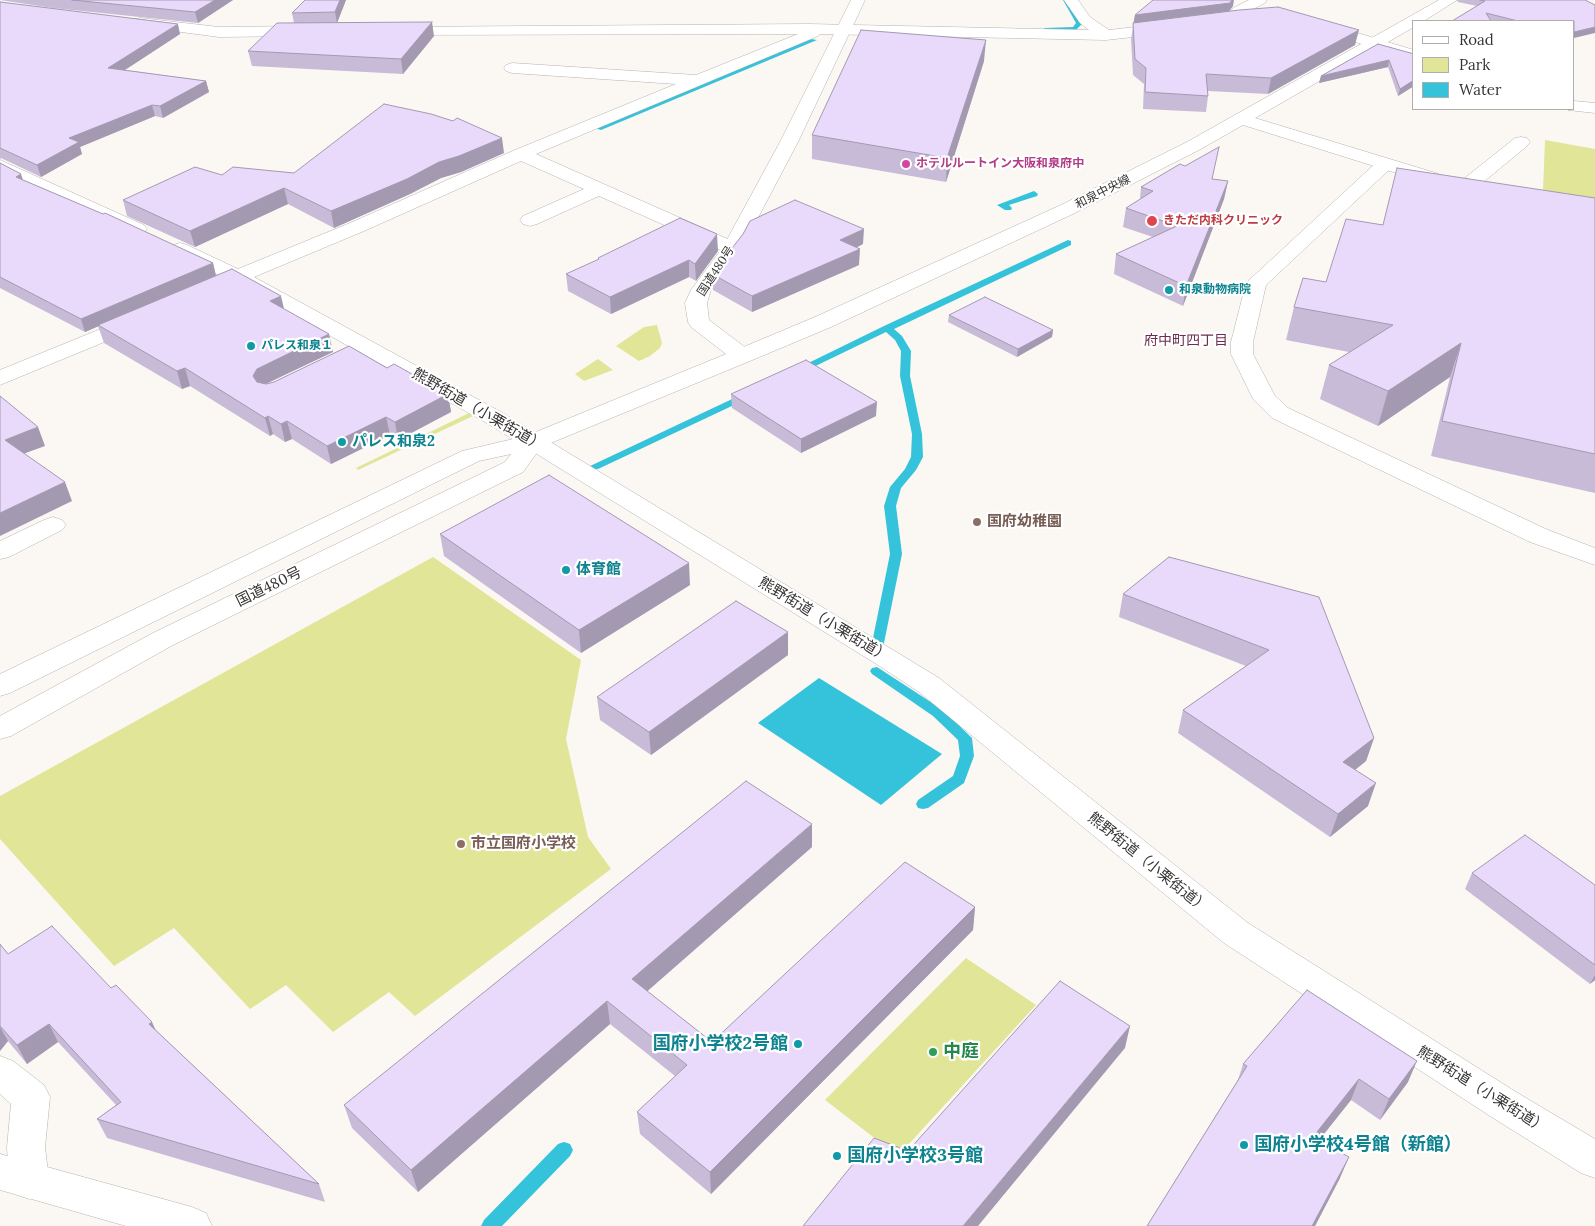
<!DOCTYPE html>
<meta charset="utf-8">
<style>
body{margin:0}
#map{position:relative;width:1595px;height:1226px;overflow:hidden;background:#fbf8f4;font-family:Lora,serif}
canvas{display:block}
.legend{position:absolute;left:1412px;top:20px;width:162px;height:90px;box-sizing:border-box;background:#fff;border:1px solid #afaead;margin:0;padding:6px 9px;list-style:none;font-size:15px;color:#363433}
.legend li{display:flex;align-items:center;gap:10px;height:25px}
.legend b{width:25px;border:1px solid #afaead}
</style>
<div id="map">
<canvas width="1595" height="1226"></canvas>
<ul class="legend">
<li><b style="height:6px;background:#fff"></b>Road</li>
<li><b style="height:14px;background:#e0e597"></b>Park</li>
<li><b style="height:14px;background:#34c3da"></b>Water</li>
</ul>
</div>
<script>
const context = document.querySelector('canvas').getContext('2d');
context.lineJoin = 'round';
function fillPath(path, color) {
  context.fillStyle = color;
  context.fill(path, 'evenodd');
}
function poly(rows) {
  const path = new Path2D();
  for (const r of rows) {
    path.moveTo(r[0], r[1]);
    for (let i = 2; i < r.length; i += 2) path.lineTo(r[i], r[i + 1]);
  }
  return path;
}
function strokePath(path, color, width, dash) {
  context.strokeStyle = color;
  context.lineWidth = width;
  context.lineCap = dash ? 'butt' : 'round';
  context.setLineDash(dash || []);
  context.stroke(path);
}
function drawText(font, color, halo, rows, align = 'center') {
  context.font = font + ' Lora,"Noto Sans JP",serif';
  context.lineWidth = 4.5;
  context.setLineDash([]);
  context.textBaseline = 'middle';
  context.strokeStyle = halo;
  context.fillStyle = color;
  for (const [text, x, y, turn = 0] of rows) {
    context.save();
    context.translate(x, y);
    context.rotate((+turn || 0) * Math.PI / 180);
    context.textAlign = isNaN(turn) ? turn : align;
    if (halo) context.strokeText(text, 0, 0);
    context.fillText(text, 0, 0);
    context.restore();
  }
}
const green = poly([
 [1545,140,1595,149,1595,199,1543,191],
 [657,325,662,343,660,348,650,356,639,361,616,346,644,327],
 [598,359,613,370,584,381,575,374],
 [469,413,473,416,358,470,356,468],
 [433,557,581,660,566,739,588,837,611,869,415,1016,389,992,333,1032,286,985,250,1009,174,928,114,966,0,839,0,796],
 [966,958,1036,1005,898,1156,825,1100]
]);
const water = poly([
 [819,678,942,754,881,805,758,723]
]);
const stream = poly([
 [1063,0,1069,0,1083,23,1075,31,1043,31,1042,30,1045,28,1073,27,1076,23,1063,0],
 [811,39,817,40,601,130,594,128,811,39],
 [1034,191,1038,194,1037,196,1009,205,1012,208,1011,210,1005,210,997,205,1034,191],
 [1068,240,1071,241,1071,245,894,329,902,336,911,351,910,376,922,434,923,457,916,470,901,488,896,506,902,554,884,643,883,646,873,646,872,643,890,554,884,506,890,487,905,469,911,457,912,434,900,376,901,351,895,340,886,332,801,373,797,374,792,371,884,326,1068,240],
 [747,392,752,395,751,397,598,469,590,469,588,467,747,392],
 [877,667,943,710,972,738,974,756,964,783,928,808,923,809,918,808,916,804,918,800,953,776,960,756,958,740,933,716,872,674,870,671,872,668,877,667],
 [564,1142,570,1144,573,1150,570,1156,502,1226,481,1226,484,1220,558,1144,564,1142]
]);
const minor = poly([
 [1064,0,1078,0,1090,17,1109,30,1169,23,1174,25,1177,28,1174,31,1169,33,1106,40,820,34,818,36,536,154,739,244,742,248,739,252,732,254,725,252,599,196,537,224,530,226,523,224,520,220,523,216,584,189,521,161,364,231,254,277,501,412,939,678,1248,923,1516,1092,1595,1139,1595,1178,1581,1173,1490,1116,1224,943,919,692,878,665,485,422,237,284,226,287,219,285,216,281,221,276,173,253,170,249,173,245,180,243,187,245,238,269,350,223,515,150,676,84,512,73,506,71,504,68,506,65,512,63,696,75,798,34,395,35,390,33,387,30,390,27,808,24,1089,30,1080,23,1064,0],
 [1249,0,1267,0,1265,3,1245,13,1241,21,1209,28,1204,26,1201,23,1204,20,1229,15,1233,8,1249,0],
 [140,18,219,27,304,26,309,28,312,31,309,34,304,36,219,37,135,26,132,23,135,20,140,18],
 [1321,22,1414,50,1414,60,1316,30,1313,27,1316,24,1321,22],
 [1574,101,1595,103,1595,113,1568,110,1574,109,1574,101],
 [1521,137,1527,138,1530,142,1527,146,1475,189,1468,191,1461,189,1459,185,1461,181,1515,138,1521,137],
 [1385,159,1391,160,1394,164,1391,168,1266,285,1253,342,1253,354,1275,396,1288,408,1548,530,1595,548,1595,565,1530,542,1272,418,1253,399,1231,354,1231,342,1246,283,1379,160,1385,159],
 [0,160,144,225,147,229,144,233,137,235,130,233,0,172,0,160],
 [135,315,143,316,146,321,143,326,0,385,0,370,135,315],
 [53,517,62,520,66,525,62,530,9,557,0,559,0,541,44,520,53,517],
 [0,1056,13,1061,44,1085,50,1097,45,1147,49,1181,43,1194,29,1199,15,1194,9,1181,7,1147,11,1104,0,1094,0,1056]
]);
const tertiary = poly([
 [1439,0,1457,0,1424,21,1414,21,1414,27,1255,118,1439,174,1441,178,1439,182,1432,184,1425,182,1243,125,1199,150,1075,213,831,327,750,361,742,363,734,361,731,356,734,351,815,317,1061,205,1187,142,1439,0]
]);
const primary = poly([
 [0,1154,192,1207,206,1213,212,1226,126,1226,0,1190,0,1154]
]);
const trunk = poly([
 [851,0,865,0,798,142,742,248,711,290,707,303,709,320,750,351,753,356,750,361,541,447,523,472,173,645,11,736,0,739,0,716,153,633,505,462,511,454,479,461,10,693,0,696,0,674,462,451,526,436,726,354,691,327,688,322,685,303,691,290,723,247,780,142,851,0]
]);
const wall = poly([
 [0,0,233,0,198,23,53,8],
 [305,0,346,0,337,23,434,36,403,74,252,66,248,51,294,23,292,13],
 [1457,0,1585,0,1574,21,1452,21,1477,6,1458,2],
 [0,2,180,34,125,70,206,81,209,92,163,118,155,116,80,147,82,154,41,177,1,158,0,159],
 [1233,6,1229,11,1355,45,1268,94,1208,91,1208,96,1206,112,1143,109,1144,84,1133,75,1131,39,1135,15],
 [1414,54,1414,86,1398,96,1388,67,1319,83,1321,76],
 [984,61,946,182,812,159,812,135],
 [504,153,461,172,441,178,410,194,334,228,288,204,195,247,127,216,123,200,294,173],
 [0,163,23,180,213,263,216,276,284,309,333,352,266,384,387,368,448,394,451,412,398,440,390,435,331,464,292,439,285,442,273,434,270,436,190,386,182,389,104,343,98,326,85,332,0,288],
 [1213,179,1228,181,1224,199,1183,306,1114,274,1116,254,1153,237,1123,227,1126,208,1140,199,1141,187],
 [1595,198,1595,493,1431,456,1450,377,1378,426,1320,399,1329,365,1349,352,1286,340,1294,307,1326,282,1382,225],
 [863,244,857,247,859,265,752,312,713,290,712,274],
 [718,251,696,281,689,277,611,314,568,291,566,274,598,260,598,258],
 [949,315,1053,330,1052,337,1017,357,948,322],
 [731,394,876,416,801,453,732,408],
 [440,534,690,585,581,653,444,556],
 [1169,557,1374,738,1366,761,1355,770,1368,806,1330,837,1178,733,1183,710,1246,666,1119,617,1123,594],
 [788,632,788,655,651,755,600,720,597,697],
 [812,847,647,991,712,1042,975,907,973,930,711,1194,640,1134,637,1112,675,1076,610,1024,418,1192,352,1128,344,1105],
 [1472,873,1595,885,1595,980,1590,984,1465,889],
 [0,944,8,954,111,988,319,1184,325,1202,107,1138,97,1119,116,1105,58,1042,27,1064,8,1041,0,1051],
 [1243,1064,1408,1082,1380,1120,1351,1100,1319,1140,1340,1178,1315,1226,1147,1226,1238,1080]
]);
const shadedWall = poly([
 [215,0,233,0,198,23,195,12],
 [340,0,346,0,337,23,335,12],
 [1232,0,1234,0,1233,6,1228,13,1133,25,1135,15],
 [432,22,434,36,403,74,401,59],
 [178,24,180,34,111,79,108,68],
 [1595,27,1595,33,1574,38,1574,32],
 [1359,30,1355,45,1268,94,1271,78],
 [986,40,984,61,946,182,947,158],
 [1389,60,1388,67,1319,83,1321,76],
 [1414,80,1414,86,1398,96,1400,89],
 [206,81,209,92,163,118,160,106],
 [152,105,155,116,80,147,82,154,41,177,37,165,69,138],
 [502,138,504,153,461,172,441,178,410,194,334,228,331,211,439,162],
 [21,174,25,186,16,177],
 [1228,181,1224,199,1183,306,1186,286],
 [284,188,288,204,195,247,190,231],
 [864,229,863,244,840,256,840,240],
 [717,234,718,251,696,281,695,264],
 [860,249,859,265,752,312,752,296],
 [689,260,689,277,611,314,610,297],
 [213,263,216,276,85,332,81,319],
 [281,296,285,313,270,301],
 [1053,330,1052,337,1017,357,1018,349],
 [329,334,333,352,261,386,257,394,253,376,257,369],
 [1461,343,1450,377,1378,426,1388,391],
 [185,368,190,386,182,389,177,371],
 [448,394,451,412,398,440,395,422],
 [877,402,876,416,801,453,801,439],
 [268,416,273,434,270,436,265,418],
 [386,417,390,435,331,464,327,446],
 [287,421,292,439,285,442,281,424],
 [38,427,45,446,12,458,5,440],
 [65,482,72,501,0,536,0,513],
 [689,563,690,585,581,653,579,630],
 [788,632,788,655,651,755,649,732],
 [1374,738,1366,761,1336,785,1343,762],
 [1376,783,1368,806,1330,837,1338,814],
 [812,824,812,847,635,1002,632,979],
 [975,907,973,930,711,1194,710,1172],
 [1595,975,1595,980,1590,984],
 [607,1001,610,1024,418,1192,411,1170],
 [152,1022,160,1040,149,1024],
 [49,1024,58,1042,27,1064,17,1045],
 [1130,1026,1125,1048,978,1226,963,1226],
 [0,1027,8,1041,0,1051],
 [1417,1061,1408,1082,1380,1120,1389,1099],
 [1359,1079,1351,1100,1305,1158,1313,1137],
 [1349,1157,1340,1178,1315,1226,1312,1226]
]);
const building = poly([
 [72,0,215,0,195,12,72,0],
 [305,0,340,0,335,12,292,13,305,0],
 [1153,0,1232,0,1230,3,1135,15,1153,0],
 [1480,0,1585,0,1595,5,1595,27,1574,32,1574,21,1518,21,1486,13,1491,21,1452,21,1485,1,1480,0],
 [0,2,178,24,108,68,206,81,160,106,152,105,69,138,79,142,37,165,0,148,0,2],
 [1278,7,1359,30,1271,78,1206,74,1208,96,1145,92,1146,68,1135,59,1133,23,1239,10,1278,7],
 [432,22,401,59,248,51,277,23,432,22],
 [861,30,986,40,947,158,812,135,861,30],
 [1378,44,1414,54,1414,80,1400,89,1389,60,1321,76,1378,44],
 [384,104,431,114,453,121,457,118,502,138,459,156,439,162,407,179,331,211,284,188,190,231,123,200,195,167,222,175,233,167,294,173,384,104],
 [1219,147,1212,179,1228,181,1186,286,1116,254,1177,226,1126,208,1153,191,1141,187,1180,164,1185,166,1219,147],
 [0,163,21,174,16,177,103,214,105,213,213,263,81,319,0,277,0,163],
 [1397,168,1595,198,1595,454,1442,421,1461,343,1388,391,1329,365,1393,325,1294,307,1303,278,1326,282,1346,219,1383,225,1397,168],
 [795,200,864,229,840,240,860,249,752,296,712,274,743,234,750,221,795,200],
 [680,218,717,234,695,264,689,260,610,297,566,274,599,259,598,258,680,218],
 [232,269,281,296,270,301,329,334,257,369,253,376,257,382,266,384,274,382,349,346,387,368,394,364,448,394,395,422,386,417,327,446,287,421,281,424,268,416,265,418,185,368,177,371,98,325,232,269],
 [985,297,1053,330,1018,349,949,315,985,297],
 [806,360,877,402,801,439,731,394,806,360],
 [0,396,38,427,5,440,65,482,0,513,0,396],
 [549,475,689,563,579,630,440,534,549,475],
 [1169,557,1319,597,1374,738,1343,762,1376,783,1338,814,1183,710,1269,650,1123,594,1169,557],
 [736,601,788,632,649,732,597,697,736,601],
 [746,781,812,824,632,979,712,1042,905,862,975,907,710,1172,637,1112,687,1065,607,1001,411,1170,344,1105,746,781],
 [1525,835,1595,885,1595,965,1472,873,1525,835],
 [52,926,111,988,116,985,152,1022,149,1024,319,1184,97,1119,121,1102,49,1024,17,1045,0,1026,0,944,8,954,52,926],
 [1060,981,1130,1026,963,1226,803,1226,874,1138,908,1151,1060,981],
 [1307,990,1417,1061,1389,1099,1359,1079,1313,1137,1349,1157,1312,1226,1147,1226,1247,1066,1243,1064,1307,990]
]);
const markers = [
 [906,164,5,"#d1479c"],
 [1152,221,6,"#e0444e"],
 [1169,290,5,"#0f9aa8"],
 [251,346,5,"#0f9aa8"],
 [342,442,5,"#0f9aa8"],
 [977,522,5,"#8d6e63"],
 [566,570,5,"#0f9aa8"],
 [461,844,5,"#8d6e63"],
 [798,1044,5,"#0f9aa8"],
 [933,1052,5,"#2e9e5b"],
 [1244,1145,5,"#0f9aa8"],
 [837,1156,5,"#0f9aa8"]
];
const farHotelnames = [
 ["ホテルルートイン大阪和泉府中",916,164]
];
const farStreetnames = [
 ["和泉中央線",1103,192,-27],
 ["国道480号",716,271,-57]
];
const farHealthnames = [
 ["きただ内科クリニック",1163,221]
];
const farCulturenames = [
 ["和泉動物病院",1179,290],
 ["パレス和泉１",261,346]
];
const farNeighbourhoodnames = [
 ["府中町四丁目",1186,341]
];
const streetNames = [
 ["熊野街道（小栗街道）",478,410,30],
 ["国道480号",269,587,-26],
 ["熊野街道（小栗街道）",824,620,31],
 ["熊野街道（小栗街道）",1148,863,39],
 ["熊野街道（小栗街道）",1482,1090,32]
];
const cultureNames = [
 ["パレス和泉2",352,442],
 ["体育館",576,570]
];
const educationNames = [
 ["国府幼稚園",987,522],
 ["市立国府小学校",471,844]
];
const nearCulturenames = [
 ["国府小学校2号館",788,1044,"right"],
 ["国府小学校4号館（新館）",1254,1145],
 ["国府小学校3号館",847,1156]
];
const nearLeisurenames = [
 ["中庭",943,1052]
];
fillPath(green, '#e0e597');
fillPath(water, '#34c3da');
fillPath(stream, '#34c3da');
strokePath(minor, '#b6b2af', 1);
strokePath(tertiary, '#b6b2af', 1);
strokePath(primary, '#b6b2af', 1);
strokePath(trunk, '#b6b2af', 1);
fillPath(minor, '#fff');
fillPath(tertiary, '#fff');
fillPath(primary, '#fff');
fillPath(trunk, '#fff');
fillPath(wall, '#c8bbd8');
fillPath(shadedWall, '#a399b0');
fillPath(building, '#e9dafb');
strokePath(building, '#a399b0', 1);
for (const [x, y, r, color] of markers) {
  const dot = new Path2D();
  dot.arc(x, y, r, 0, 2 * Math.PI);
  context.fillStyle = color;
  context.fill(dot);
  strokePath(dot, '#fff', 2);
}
drawText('bold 12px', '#b23c85', '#fff', farHotelnames, 'left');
drawText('12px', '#363433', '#fff', farStreetnames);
drawText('bold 12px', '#be3a42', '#fff', farHealthnames, 'left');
drawText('bold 12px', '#0d838f', '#fff', farCulturenames, 'left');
drawText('14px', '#6e2d4e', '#fff', farNeighbourhoodnames);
drawText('15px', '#363433', '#fff', streetNames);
drawText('bold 15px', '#0d838f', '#fff', cultureNames, 'left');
drawText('bold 15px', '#785e54', '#fff', educationNames, 'left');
drawText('bold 18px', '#0d838f', '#fff', nearCulturenames, 'left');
drawText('bold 18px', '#27864d', '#fff', nearLeisurenames, 'left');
</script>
